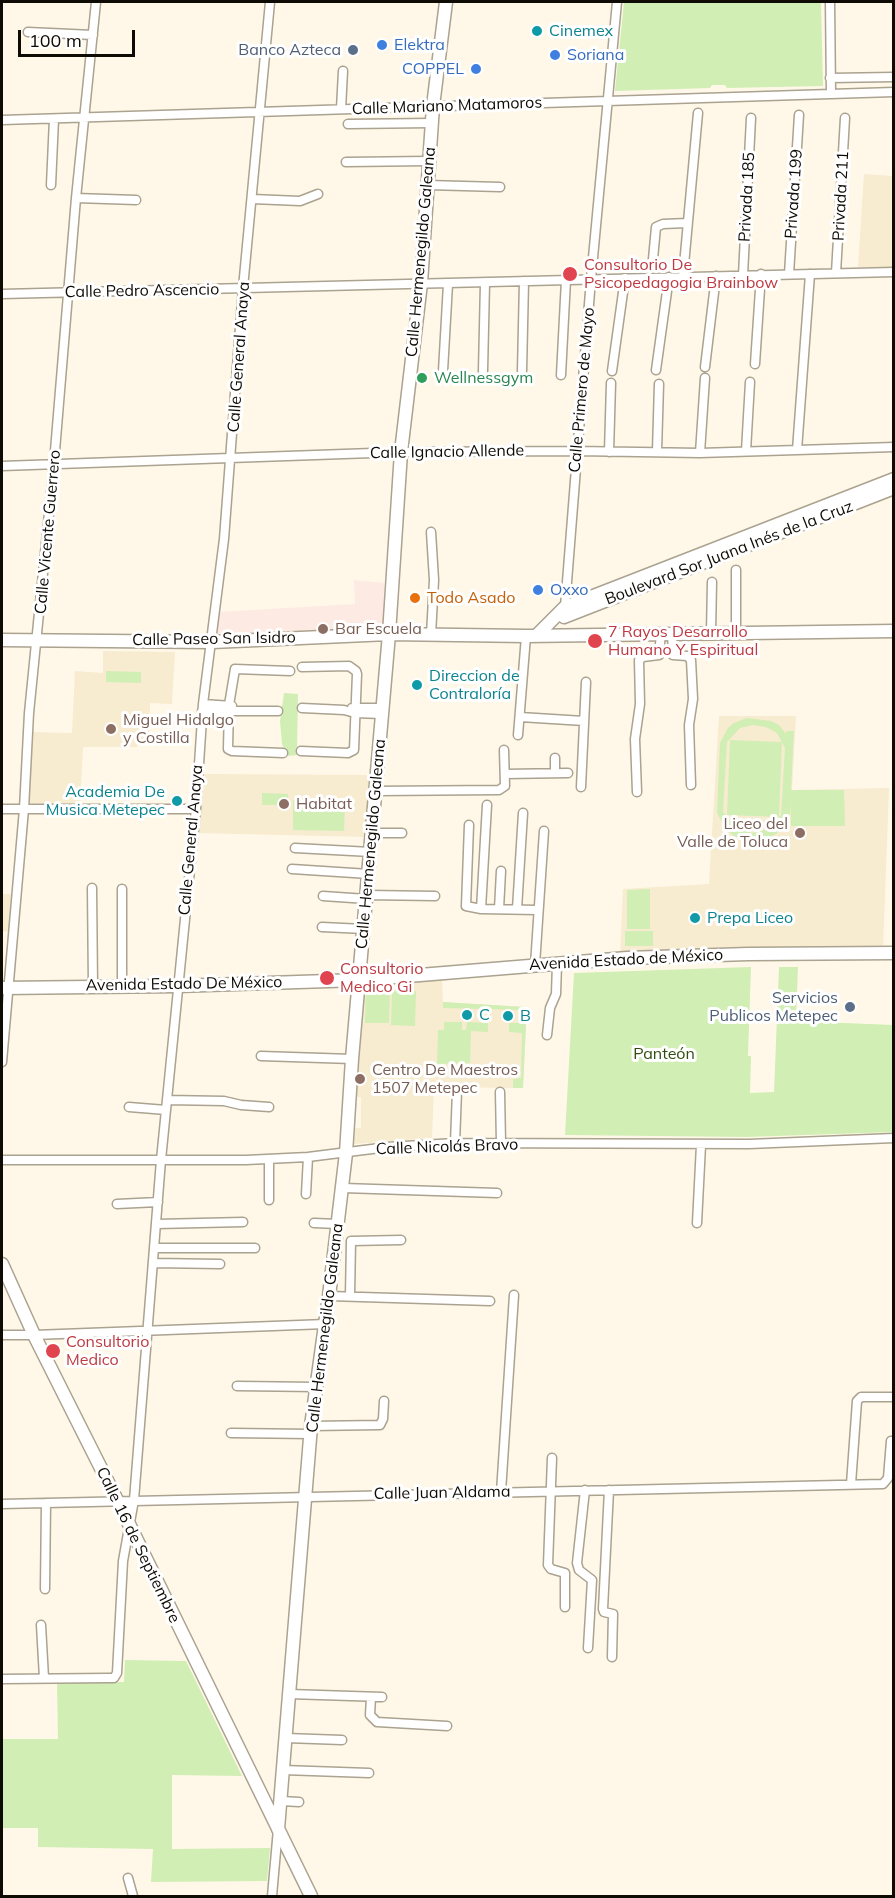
<!DOCTYPE html>
<meta charset="utf-8">
<style>
body{margin:0}
#map{position:relative;width:895px;height:1898px;overflow:hidden;background:#fff8e8;font-family:Mulish,sans-serif}
canvas{display:block}
.frame{position:absolute;inset:0;border:3px solid #0e0b05;pointer-events:none}
.scale{position:absolute;left:18px;top:30px;width:117px;height:27px;box-sizing:border-box;border:3px solid #0e0b05;border-top:0;padding-left:8px;font-size:18px;line-height:21px;white-space:nowrap;color:#0e0b05;-webkit-text-stroke:4px #fff;paint-order:stroke}
</style>
<div id="map">
<canvas width="895" height="1898"></canvas>
<div class="frame"></div>
<div class="scale">100 m</div>
</div>
<script>
const context = document.querySelector('canvas').getContext('2d');
context.lineJoin = 'round';
function fillPath(path, color) {
  context.fillStyle = color;
  context.fill(path, 'evenodd');
}
function poly(rows) {
  const path = new Path2D();
  for (const r of rows) {
    path.moveTo(r[0], r[1]);
    for (let i = 2; i < r.length; i += 2) path.lineTo(r[i], r[i + 1]);
  }
  return path;
}
function strokePath(path, color, width, dash) {
  context.strokeStyle = color;
  context.lineWidth = width;
  context.lineCap = dash ? 'butt' : 'round';
  context.setLineDash(dash || []);
  context.stroke(path);
}
function drawText(font, color, halo, rows, align = 'center') {
  context.font = font + ' Mulish,sans-serif';
  context.lineWidth = 6;
  context.setLineDash([]);
  context.textBaseline = 'middle';
  context.strokeStyle = halo;
  context.fillStyle = color;
  for (const [text, x, y, turn = 0] of rows) {
    context.save();
    context.translate(x, y);
    context.rotate((+turn || 0) * Math.PI / 180);
    context.textAlign = isNaN(turn) ? turn : align;
    if (halo) context.strokeText(text, 0, 0);
    context.fillText(text, 0, 0);
    context.restore();
  }
}
const commercial = poly([
 [354,580,384,583,383,630,217,637,219,612,355,604]
]);
const built = poly([
 [864,174,893,176,893,267,858,267],
 [103,651,175,652,172,704,150,703,149,744,138,744,137,747,83,747,80,805,28,803,32,732,72,733,75,671,103,673],
 [719,716,796,716,792,790,889,788,883,949,620,956,623,889,709,884],
 [202,774,371,775,368,837,197,833],
 [2,894,11,894,9,932,2,931],
 [442,978,443,1002,527,1007,523,1088,434,1087,432,1138,354,1144,355,1128,361,1128,361,1097,356,1097,364,985]
]);
const green = poly([
 [624,2,821,2,823,86,727,88,725,85,712,85,710,88,615,91],
 [106,671,141,672,141,683,106,682],
 [284,693,298,694,297,755,288,756,282,744,280,721],
 [747,718,771,721,779,725,786,734,786,731,794,731,791,790,844,790,845,826,791,826,791,802,789,831,781,831,781,829,776,834,763,840,747,841,734,836,726,829,717,813,720,743,728,728,734,723],
 [753,725,766,727,777,733,785,748,781,815,769,829,752,833,738,829,723,812,727,742,740,728],
 [730,740,782,742,779,817,727,815],
 [262,793,288,794,287,805,262,805],
 [293,800,345,800,344,831,293,830],
 [650,889,650,929,627,929,627,890],
 [625,931,653,931,653,946,625,946],
 [751,967,748,1056,751,1056,750,1093,774,1092,779,967,798,967,796,1021,893,1025,893,1132,747,1137,565,1135,574,973],
 [366,989,390,990,389,1023,365,1023],
 [392,990,416,991,415,1026,391,1025],
 [443,1002,524,1007,524,1010,443,1008],
 [444,1022,462,1022,462,1030,466,1030,467,1022,488,1023,488,1032,471,1031,470,1063,437,1064,438,1030,444,1030],
 [509,1023,526,1023,523,1088,513,1088,513,1079,521,1078,522,1033,509,1032],
 [125,1660,186,1661,242,1776,172,1775,172,1849,270,1848,267,1881,151,1882,153,1849,38,1847,38,1828,2,1828,2,1739,58,1739,57,1683,124,1682]
]);
const street = poly([
 [830,2,831,94],
 [28,32,93,35],
 [830,78,894,77],
 [341,109,343,71],
 [2,120,894,92],
 [348,124,432,123],
 [346,162,428,161],
 [51,185,54,119],
 [427,185,500,187],
 [76,198,136,200],
 [252,199,300,201,318,194],
 [653,259,656,227,663,224,687,223],
 [836,273,845,118],
 [789,274,799,115],
 [743,275,751,118],
 [683,276,698,113],
 [2,294,894,272],
 [755,364,761,274],
 [705,367,716,276],
 [656,370,669,277],
 [443,371,448,284],
 [483,371,485,283],
 [522,371,524,281],
 [612,371,625,278],
 [561,375,566,280],
 [797,450,810,274],
 [657,451,659,384],
 [746,451,750,382],
 [609,452,611,383],
 [700,453,705,378],
 [2,466,401,452,577,451,700,453,894,447],
 [431,532,434,580,431,635],
 [565,607,591,279,617,2],
 [672,633,673,655,687,656,691,660,693,699,689,725,691,785],
 [711,633,712,582],
 [736,633,736,570],
 [203,704,232,706],
 [302,708,344,710,355,713,381,714],
 [352,708,381,708],
 [202,711,278,711],
 [520,717,584,721],
 [518,735,526,636],
 [301,751,348,753,354,750,357,674,356,671,349,666,302,667],
 [283,753,232,751,228,749,229,705,235,669,290,671],
 [555,773,555,758],
 [505,774,568,773],
 [581,787,586,682],
 [375,791,499,790,505,786,504,750],
 [637,792,635,739,640,704,639,660,643,657,659,655,661,633],
 [2,809,196,809],
 [469,825,466,906,481,909,538,910],
 [372,833,402,833],
 [295,848,371,852],
 [292,869,369,874],
 [92,888,93,987],
 [122,889,122,986],
 [367,895,435,896],
 [323,896,367,899],
 [481,909,487,805],
 [499,909,501,871],
 [517,909,523,813],
 [322,927,364,929],
 [535,965,544,831],
 [547,1035,550,1008,556,994,557,964],
 [261,1056,352,1059],
 [2,1062,24,809,29,713,54,463,76,198,96,2],
 [500,1092,501,1143],
 [167,1100,224,1101,241,1105,269,1107],
 [129,1107,166,1110],
 [455,1143,457,1091],
 [269,1159,269,1200],
 [2,1160,246,1160,308,1157,388,1147,455,1143,749,1144,894,1138],
 [343,1188,497,1193],
 [306,1194,308,1157],
 [117,1204,158,1202],
 [314,1223,338,1224],
 [697,1223,701,1145],
 [157,1224,243,1222],
 [155,1248,255,1248],
 [154,1263,220,1264],
 [329,1296,490,1301],
 [350,1296,351,1241,401,1240],
 [2,1335,34,1335,326,1324],
 [237,1386,317,1387],
 [311,1426,380,1425,383,1419,384,1401],
 [231,1433,311,1434],
 [552,1458,548,1565,551,1569,565,1573,565,1607],
 [851,1484,857,1401,861,1397,894,1397],
 [585,1490,577,1563,579,1570,592,1580,588,1648],
 [609,1490,603,1609,604,1612,613,1614,612,1657],
 [501,1492,514,1295],
 [2,1504,883,1484,888,1478,891,1441],
 [45,1589,46,1503],
 [41,1625,44,1678],
 [2,1679,109,1678,114,1678,117,1673,123,1561,134,1500,161,1160,196,809,203,704,224,539,243,288,270,2],
 [289,1694,382,1697],
 [371,1697,370,1715,377,1722,447,1726],
 [286,1738,342,1740],
 [283,1770,369,1773],
 [281,1801,299,1802],
 [128,1878,133,1896],
 [272,1896,278,1829]
]);
const secondary = poly([
 [564,617,894,488],
 [537,635,565,607,894,479],
 [2,640,212,642,389,634,526,636,894,631],
 [2,988,177,986,359,980,627,958,748,954,894,953],
 [2,1264,34,1335,130,1526,311,1896],
 [278,1829,311,1426,329,1296,346,1153,352,1059,389,634,401,452,421,283,433,106,446,2]
]);
const markers = [
 [537,31,6,"#0f9aa8"],
 [382,45,6,"#3f7fe0"],
 [353,50,6,"#5c6f8a"],
 [555,55,6,"#3f7fe0"],
 [476,69,6,"#3f7fe0"],
 [570,274,8,"#e0444e"],
 [422,378,6,"#2e9e5b"],
 [538,590,6,"#3f7fe0"],
 [415,598,6,"#e8710a"],
 [323,629,6,"#8d6e63"],
 [595,641,8,"#e0444e"],
 [417,685,6,"#0f9aa8"],
 [111,729,6,"#8d6e63"],
 [177,801,6,"#0f9aa8"],
 [284,804,6,"#8d6e63"],
 [800,833,6,"#8d6e63"],
 [695,918,6,"#0f9aa8"],
 [327,978,8,"#e0444e"],
 [850,1007,6,"#5c6f8a"],
 [467,1015,6,"#0f9aa8"],
 [508,1016,6,"#0f9aa8"],
 [360,1079,6,"#8d6e63"],
 [53,1351,8,"#e0444e"]
];
const cultureNames = [
 ["Cinemex",549,31],
 ["Direccion de",429,676],
 ["Contraloría",429,694],
 ["Academia De",165,792,"right"],
 ["Musica Metepec",165,810,"right"],
 ["Prepa Liceo",707,918],
 ["C",479,1015],
 ["B",520,1016]
];
const shopNames = [
 ["Elektra",394,45],
 ["Soriana",567,55],
 ["COPPEL",464,69,"right"],
 ["Oxxo",550,590]
];
const serviceNames = [
 ["Banco Azteca",341,50],
 ["Servicios",838,998],
 ["Publicos Metepec",838,1016]
];
const streetNames = [
 ["Calle Mariano Matamoros",447,106,-2],
 ["Privada 199",794,194,-86],
 ["Privada 211",841,196,-87],
 ["Privada 185",747,197,-87],
 ["Calle Hermenegildo Galeana",421,252,-85],
 ["Calle Pedro Ascencio",142,291,-1],
 ["Calle General Anaya",239,357,-86],
 ["Calle Primero de Mayo",582,390,-85],
 ["Calle Ignacio Allende",447,452,-1],
 ["Calle Vicente Guerrero",48,532,-85],
 ["Boulevard Sor Juana Inés de la Cruz",729,553,-21],
 ["Calle Paseo San Isidro",214,639,-1],
 ["Calle General Anaya",191,840,-85],
 ["Calle Hermenegildo Galeana",371,844,-85],
 ["Avenida Estado de México",626,960,-3],
 ["Avenida Estado De México",184,984,-1],
 ["Calle Nicolás Bravo",447,1147,-2],
 ["Calle Hermenegildo Galeana",325,1328,-83],
 ["Calle Juan Aldama",442,1493,-1],
 ["Calle 16 de Septiembre",138,1545,64]
];
const healthNames = [
 ["Consultorio De",584,265],
 ["Psicopedagogia Brainbow",584,283],
 ["7 Rayos Desarrollo",608,632],
 ["Humano Y Espiritual",608,650],
 ["Consultorio",340,969],
 ["Medico Gi",340,987],
 ["Consultorio",66,1342],
 ["Medico",66,1360]
];
const leisureNames = [
 ["Wellnessgym",434,378]
];
const foodNames = [
 ["Todo Asado",427,598]
];
const educationNames = [
 ["Bar Escuela",335,629],
 ["Miguel Hidalgo",123,720],
 ["y Costilla",123,738],
 ["Habitat",296,804],
 ["Liceo del",788,824,"right"],
 ["Valle de Toluca",788,842,"right"],
 ["Centro De Maestros",372,1070],
 ["1507 Metepec",372,1088]
];
const parkNames = [
 ["Panteón",664,1054]
];
fillPath(commercial, '#fdeae2');
fillPath(built, '#f7ebd0');
fillPath(green, '#d1eeb5');
strokePath(street, '#aba290', 11);
strokePath(secondary, '#aba290', 15);
strokePath(street, '#fff', 8);
strokePath(secondary, '#fff', 12);
for (const [x, y, r, color] of markers) {
  const dot = new Path2D();
  dot.arc(x, y, r, 0, 2 * Math.PI);
  context.fillStyle = color;
  context.fill(dot);
  strokePath(dot, '#fff', 2);
}
drawText('16px', '#0d838f', '#fff', cultureNames, 'left');
drawText('16px', '#366cbe', '#fff', shopNames, 'left');
drawText('16px', '#4e5e75', '#fff', serviceNames, 'right');
drawText('16px', '#0e0b05', '#fff', streetNames);
drawText('16px', '#be3a42', '#fff', healthNames, 'left');
drawText('16px', '#27864d', '#fff', leisureNames, 'left');
drawText('16px', '#c56008', '#fff', foodNames, 'left');
drawText('16px', '#785e54', '#fff', educationNames, 'left');
drawText('16px', '#324b0e', '#fff', parkNames);
</script>
